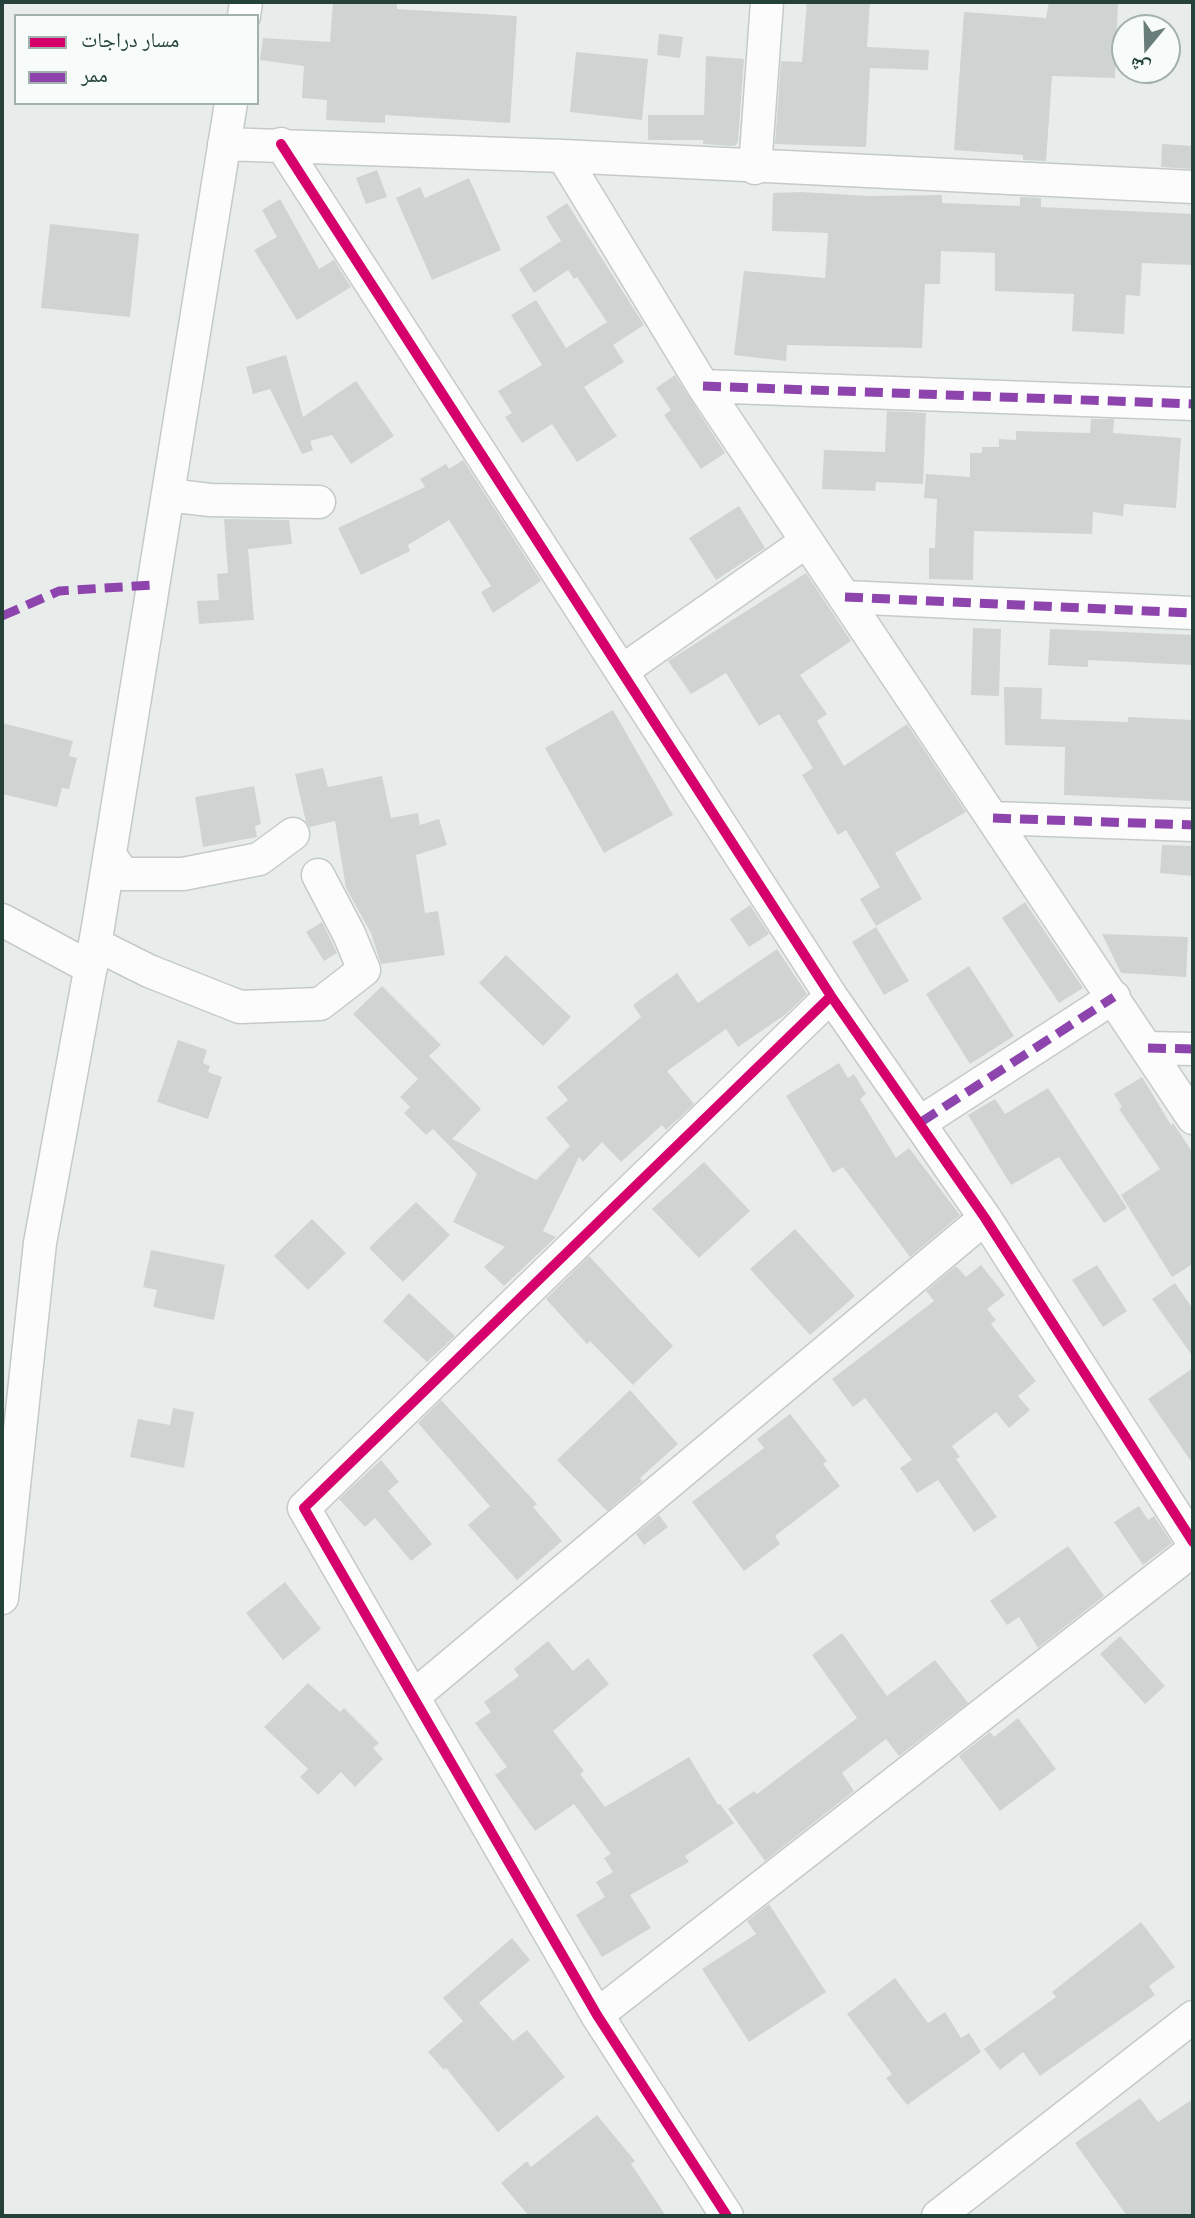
<!DOCTYPE html>
<meta charset="utf-8">
<style>
body{margin:0}
#map{position:relative;width:1195px;height:2218px;overflow:hidden;background:#e8edeb;font-family:Ubuntu,"Noto Naskh Arabic",sans-serif}
canvas{display:block}
.frame{position:absolute;inset:0;border:4px solid #24423a;pointer-events:none}
.legend{position:absolute;left:14px;top:14px;width:245px;height:91px;box-sizing:border-box;background:#f7fbf9;border:2px solid #a3b1ad;margin:0;padding:9px 12px;list-style:none;font-size:21px;color:#24423a}
.legend li{display:flex;align-items:center;gap:14px;height:35px}
.legend b{width:35px;border:2px solid #a3b1ad}
.north{position:absolute;left:1111px;top:14px;width:70px;height:70px;box-sizing:border-box;background:#f7fbf9;border:2px solid #a3b1ad;border-radius:50%;rotate:199deg;font-size:19px;font-weight:700;line-height:28px;text-align:center;color:#24423a}
.north::after{content:'';display:block;margin:auto;width:24px;height:32px;background:#697e78;clip-path:polygon(50% 0,100% 100%,50% 72%,0 100%)}
</style>
<div id="map">
<canvas width="1195" height="2218"></canvas>
<div class="frame"></div>
<ul class="legend">
<li><b style="height:9px;background:#d6006c"></b>مسار دراجات</li>
<li><b style="height:9px;background:#8e44ad"></b>ممر</li>
</ul>
<div class="north">ش</div>
</div>
<script>
const context = document.querySelector('canvas').getContext('2d');
context.lineJoin = 'round';
function fillPath(path, color) {
  context.fillStyle = color;
  context.fill(path, 'evenodd');
}
function poly(rows) {
  const path = new Path2D();
  for (const r of rows) {
    path.moveTo(r[0], r[1]);
    for (let i = 2; i < r.length; i += 2) path.lineTo(r[i], r[i + 1]);
  }
  return path;
}
function strokePath(path, color, width, dash) {
  context.strokeStyle = color;
  context.lineWidth = width;
  context.lineCap = dash ? 'butt' : 'round';
  context.setLineDash(dash || []);
  context.stroke(path);
}
const building = poly([
 [333,2,397,2,397,9,517,16,510,123,385,115,385,123,326,120,327,100,302,98,304,66,260,60,263,38,330,42],
 [807,2,870,2,867,47,929,50,928,70,870,68,866,147,775,144,781,61,802,62],
 [1049,2,1118,2,1115,78,1052,76,1046,161,1023,160,1023,155,954,150,964,12,1046,18],
 [659,34,683,37,680,58,657,55],
 [576,52,648,59,642,120,570,112],
 [706,56,744,59,738,142,735,146,703,144,703,140,648,140,648,115,704,115],
 [1162,144,1193,146,1193,169,1161,167],
 [377,170,387,197,366,204,356,178],
 [469,178,501,250,432,280,396,198,420,187,425,198],
 [801,192,868,196,942,195,942,203,1020,206,1020,197,1041,198,1041,207,1193,214,1193,265,1142,263,1140,296,1126,295,1124,334,1072,331,1074,294,995,291,995,253,941,251,940,284,925,284,922,348,787,345,786,361,734,355,744,271,825,278,828,233,772,231,773,193],
 [280,199,319,269,334,260,351,287,297,320,254,250,277,237,262,210],
 [567,203,644,325,613,345,624,362,584,387,617,436,577,462,552,424,522,443,505,417,512,413,498,391,542,365,511,315,536,300,566,348,607,322,577,277,574,279,568,270,534,293,519,269,561,241,546,217],
 [50,224,139,234,130,317,41,308],
 [286,355,303,417,356,381,394,436,351,464,332,435,310,441,313,450,302,454,270,389,253,394,246,367],
 [675,375,725,453,701,469,664,415,671,410,656,388],
 [887,411,926,413,923,484,876,482,875,491,822,489,824,450,885,452],
 [1091,419,1114,419,1113,433,1181,438,1176,508,1124,504,1123,516,1093,512,1092,534,974,531,973,580,929,579,929,548,935,548,937,499,924,498,926,474,970,477,970,453,982,453,982,447,999,447,999,439,1016,440,1016,431,1090,433],
 [463,460,541,581,493,613,481,592,491,586,449,520,408,545,410,551,361,575,338,528,425,487,420,479,446,464,449,469],
 [739,506,765,548,716,580,689,538],
 [224,519,289,520,292,544,248,549,254,620,199,624,197,601,219,600,217,574,228,573],
 [806,573,851,641,800,675,827,714,817,721,844,766,907,724,966,812,895,853,922,899,876,926,860,899,880,887,846,830,838,835,802,775,813,768,779,714,759,726,726,673,691,694,668,661],
 [973,628,1001,629,999,696,971,695],
 [1050,629,1193,635,1193,665,1088,660,1088,667,1048,665],
 [1004,687,1042,688,1041,719,1128,722,1128,717,1193,720,1193,801,1064,795,1065,747,1005,745],
 [613,710,673,815,604,853,545,748],
 [2,723,73,741,69,756,77,758,69,789,62,788,57,807,2,794],
 [323,768,328,787,382,776,391,818,418,813,420,825,439,819,447,845,416,855,425,913,438,911,445,955,381,964,371,933,346,888,335,821,310,827,306,822,295,774],
 [254,786,261,824,255,826,257,837,203,847,195,797],
 [1162,845,1193,846,1193,876,1160,873],
 [1025,902,1083,988,1059,1003,1002,918],
 [750,905,769,934,749,947,730,919],
 [322,922,337,953,324,961,306,932],
 [876,927,909,981,884,995,852,942],
 [1102,934,1188,937,1186,977,1121,973],
 [777,949,807,994,786,1014,738,1047,726,1029,667,1071,694,1104,666,1130,662,1125,621,1162,602,1142,583,1162,579,1157,543,1231,556,1237,504,1286,484,1267,505,1247,453,1222,477,1174,433,1129,426,1135,404,1113,410,1107,400,1097,418,1079,353,1014,382,986,441,1045,429,1056,481,1109,452,1139,536,1180,570,1146,546,1118,568,1100,557,1087,641,1017,633,1005,677,973,698,1003],
 [506,955,571,1017,543,1046,479,983],
 [969,966,1014,1036,970,1064,926,994],
 [178,1040,207,1050,203,1063,210,1066,208,1072,222,1077,208,1119,157,1102],
 [839,1063,848,1078,854,1074,866,1094,860,1099,896,1158,909,1148,960,1215,910,1257,843,1167,833,1173,786,1096],
 [1142,1077,1171,1125,1173,1123,1193,1153,1193,1264,1172,1277,1121,1195,1160,1169,1119,1109,1122,1107,1114,1094],
 [1048,1088,1127,1208,1104,1223,1059,1157,1011,1185,968,1115,995,1099,1005,1114],
 [704,1162,750,1211,699,1258,652,1209],
 [416,1202,450,1235,403,1282,369,1248],
 [312,1219,346,1253,308,1290,274,1256],
 [795,1229,855,1296,810,1335,750,1269],
 [151,1250,225,1265,214,1320,153,1307,157,1290,143,1287],
 [589,1256,673,1346,633,1385,590,1341,587,1344,546,1299],
 [981,1265,1005,1295,987,1309,996,1320,991,1324,1036,1381,1018,1396,1030,1410,1009,1428,996,1412,952,1446,960,1457,956,1459,997,1517,974,1532,938,1480,917,1493,900,1468,912,1460,865,1398,853,1407,832,1379,934,1301,926,1291,956,1266,966,1277],
 [1097,1265,1127,1311,1103,1327,1072,1280],
 [1175,1283,1193,1309,1193,1357,1152,1299],
 [409,1293,455,1336,427,1362,383,1321],
 [1193,1368,1193,1464,1148,1399],
 [630,1390,678,1444,640,1478,642,1481,607,1511,557,1460],
 [441,1400,537,1504,533,1507,562,1541,517,1580,468,1525,490,1506,418,1423],
 [173,1408,194,1412,184,1468,130,1457,138,1419,170,1425],
 [790,1414,827,1461,823,1464,840,1486,775,1536,780,1544,744,1571,692,1502,764,1448,757,1439],
 [381,1460,399,1482,388,1491,432,1544,411,1561,375,1518,365,1527,339,1499],
 [1139,1506,1148,1520,1154,1516,1172,1543,1143,1565,1114,1522],
 [659,1515,668,1527,644,1545,636,1534],
 [1068,1546,1104,1596,1038,1648,1019,1617,1007,1625,990,1601],
 [285,1582,321,1629,283,1660,246,1613],
 [842,1633,887,1696,935,1660,968,1703,899,1756,886,1739,842,1773,854,1791,765,1861,728,1809,754,1791,757,1794,857,1718,812,1655],
 [1120,1636,1165,1686,1145,1704,1100,1654],
 [548,1641,573,1671,588,1658,609,1684,553,1731,584,1771,580,1774,605,1807,689,1757,718,1805,720,1804,734,1823,685,1856,689,1862,630,1895,651,1928,602,1957,576,1915,605,1897,596,1882,613,1872,604,1858,611,1854,574,1804,535,1831,495,1775,507,1767,475,1723,491,1712,484,1702,519,1676,514,1669],
 [308,1683,340,1712,344,1708,379,1743,373,1748,383,1759,355,1787,341,1772,318,1795,300,1777,308,1769,264,1727],
 [1018,1718,1056,1769,1000,1811,959,1756,990,1732,994,1737],
 [769,1904,826,1992,749,2042,702,1969,756,1934,747,1921],
 [1141,1922,1175,1967,1149,1986,1155,1995,1040,2076,1023,2052,1000,2070,984,2049,1056,1997,1052,1992],
 [512,1938,530,1960,479,2003,513,2041,527,2030,565,2077,498,2132,446,2068,444,2070,428,2052,463,2021,443,1998],
 [895,1978,928,2023,945,2012,961,2038,969,2033,981,2052,907,2105,886,2078,892,2074,847,2014],
 [1140,2098,1158,2122,1193,2099,1193,2216,1127,2216,1075,2143],
 [597,2115,635,2161,631,2164,666,2216,529,2216,501,2183,527,2161,531,2167]
]);
const minor = poly([
 [244,16,246,2],
 [224,144,563,156,1193,187],
 [281,144,831,996,985,1218,1193,1542],
 [563,156,703,386,1193,1118],
 [755,168,767,2],
 [703,386,1193,404],
 [168,495,210,500,319,502],
 [845,597,1193,613],
 [622,671,807,541],
 [993,818,1193,825],
 [110,855,123,874,183,874,259,859,293,834],
 [2,920,91,968],
 [95,944,149,971,240,1007,320,1004,364,970,349,934,318,875],
 [1148,1048,1193,1049],
 [921,1122,1114,997],
 [2,1598,40,1243,98,927,231,103],
 [414,1696,985,1218],
 [597,2015,1193,1550],
 [727,2216,597,2015,304,1508,831,996],
 [938,2216,1193,2017]
]);
const quiet = poly([
 [703,386,1193,404],
 [845,597,1193,613],
 [2,616,59,591,152,585],
 [993,818,1193,825],
 [1148,1048,1193,1049],
 [921,1122,1114,997]
]);
const cycleway = poly([
 [281,144,831,996,985,1218,1193,1542],
 [727,2216,597,2015,304,1508,831,996]
]);
fillPath(building, '#cfd4d2');
strokePath(minor, '#c5cac8', 35);
strokePath(minor, '#fcfcfc', 32);
strokePath(quiet, '#8e44ad', 9, [18, 9]);
strokePath(cycleway, '#d6006c', 10);
</script>
